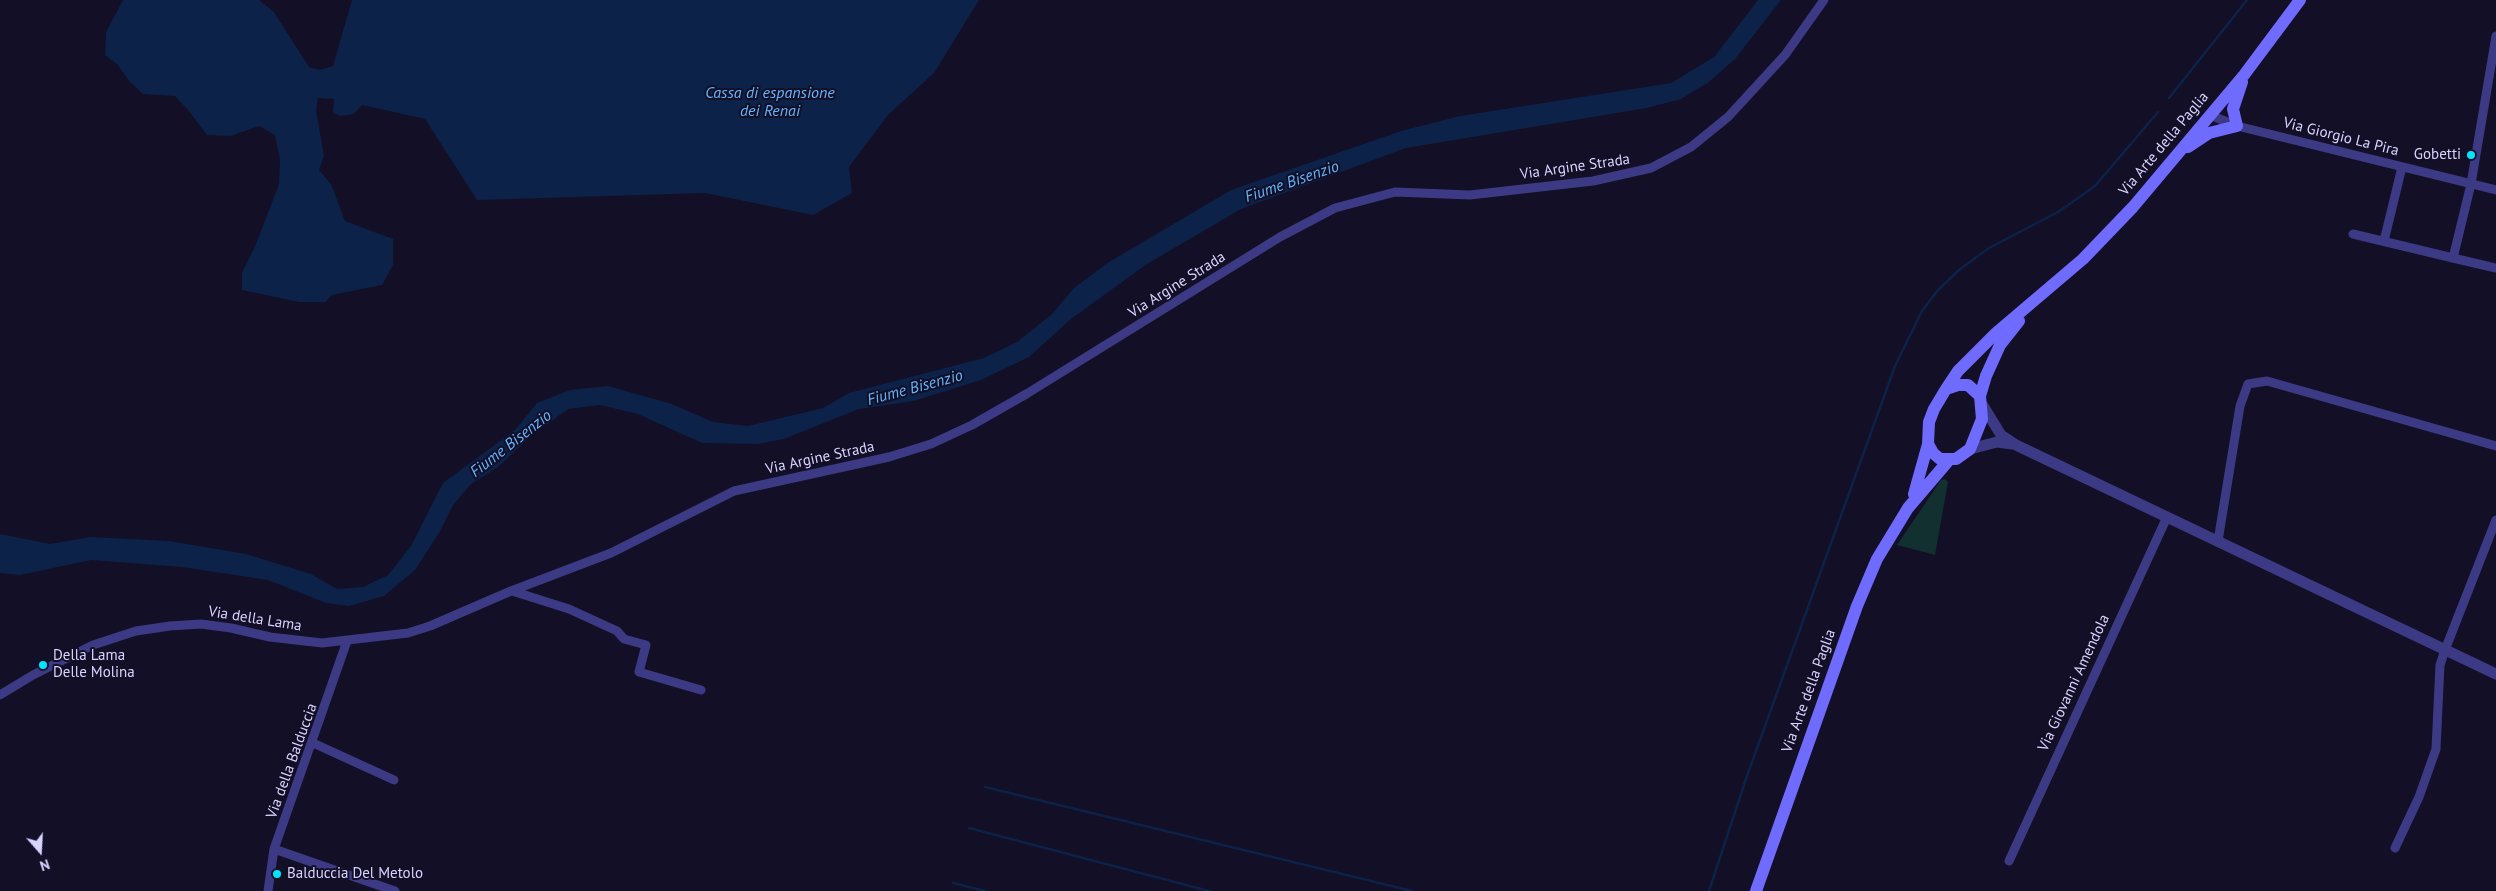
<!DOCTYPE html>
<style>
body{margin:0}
#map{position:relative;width:2496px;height:891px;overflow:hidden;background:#130f26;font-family:"PT Sans",sans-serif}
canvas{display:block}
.north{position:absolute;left:15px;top:826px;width:50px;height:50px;-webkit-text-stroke:4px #130f26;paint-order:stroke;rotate:161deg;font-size:14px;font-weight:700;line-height:20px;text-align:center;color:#d9d4ff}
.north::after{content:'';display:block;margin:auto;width:18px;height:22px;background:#d9d4ff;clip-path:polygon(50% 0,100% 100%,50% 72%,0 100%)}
</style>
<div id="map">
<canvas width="2496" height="891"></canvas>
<div class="north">N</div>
</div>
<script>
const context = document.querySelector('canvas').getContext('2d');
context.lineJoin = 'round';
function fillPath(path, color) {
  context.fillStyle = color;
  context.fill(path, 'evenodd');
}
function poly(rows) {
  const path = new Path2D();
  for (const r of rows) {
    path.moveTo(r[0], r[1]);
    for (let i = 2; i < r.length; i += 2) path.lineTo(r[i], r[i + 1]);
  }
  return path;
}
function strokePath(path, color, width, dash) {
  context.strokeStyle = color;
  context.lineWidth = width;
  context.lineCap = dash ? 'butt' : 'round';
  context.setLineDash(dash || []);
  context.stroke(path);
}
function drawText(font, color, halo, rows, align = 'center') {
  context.font = font + ' "PT Sans",sans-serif';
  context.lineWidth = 4;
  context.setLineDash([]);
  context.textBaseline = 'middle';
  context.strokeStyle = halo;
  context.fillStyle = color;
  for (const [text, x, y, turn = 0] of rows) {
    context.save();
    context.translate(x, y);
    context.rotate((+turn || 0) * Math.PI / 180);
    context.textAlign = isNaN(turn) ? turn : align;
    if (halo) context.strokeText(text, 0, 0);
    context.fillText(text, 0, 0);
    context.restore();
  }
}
const green = poly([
 [1945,479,1948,482,1935,555,1897,545,1941,480]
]);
const water = poly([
 [123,0,259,0,274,12,309,67,319,70,333,66,352,0,979,0,934,73,888,115,849,167,852,193,813,215,705,193,477,200,425,119,362,105,354,114,341,116,333,113,334,99,318,98,316,110,324,156,319,170,331,184,345,221,393,239,393,265,382,285,332,295,325,302,299,302,242,290,242,273,256,244,279,184,280,160,275,135,259,126,231,136,207,135,188,110,175,96,143,94,130,82,117,64,105,55,106,32],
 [1758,0,1781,0,1735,59,1709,82,1681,99,1647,108,1406,148,1241,209,1147,264,1071,319,1029,357,981,380,914,401,859,409,784,439,758,444,702,443,638,414,600,405,568,409,530,437,498,467,471,484,453,505,439,533,415,570,384,596,349,606,326,603,268,580,182,567,91,560,20,575,0,573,0,534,50,544,90,537,169,541,246,554,311,574,337,589,363,587,388,575,411,546,443,483,515,430,537,403,570,390,608,386,672,404,713,422,748,426,823,408,849,393,984,358,1017,342,1052,314,1074,288,1109,262,1231,190,1401,131,1460,116,1671,83,1714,57]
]);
const stream = poly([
 [2169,98,2247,0],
 [985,787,1412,891],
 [969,828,1209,891],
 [953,883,985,891],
 [1709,891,1747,776,1895,366,1922,311,1938,290,1959,270,1989,248,2058,212,2095,186,2158,112]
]);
const minor = poly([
 [2496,36,2471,184,2453,258,2496,268],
 [2210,115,2237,126,2496,190],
 [2353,234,2453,258],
 [2384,241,2402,167],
 [2218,541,2240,406,2248,384,2267,381,2496,446],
 [512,591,569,609,617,631,624,639,646,645,639,672,701,690],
 [0,695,33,675,93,645,136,631,170,626,201,624,231,628,270,637,322,643,408,633,430,626,511,591,611,553,734,491,889,457,931,444,972,425,1028,393,1280,237,1335,208,1395,192,1470,195,1593,181,1651,168,1691,147,1728,117,1785,55,1824,0],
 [313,743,394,780],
 [2395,848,2419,797,2436,749,2440,665,2445,650,2496,520],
 [274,849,395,891],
 [2009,861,2167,517],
 [268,891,274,849,347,641]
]);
const tertiary = poly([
 [1982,404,2001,435,2016,445,2496,674],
 [1970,449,1997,442,2012,444]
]);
const secondary = poly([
 [2188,147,2209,133,2237,126,2233,109,2242,82],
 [1958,385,1968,385,1980,396,1982,419,1970,449,1956,459,1940,459,1933,453,1928,444,1929,422,1934,409,1946,389,1958,385],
 [1946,389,1958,371,1996,333,2083,259,2133,207,2244,75,2300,0],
 [1980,396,1986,376,2000,345,2019,321],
 [1914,494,1928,444],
 [1756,891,1857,606,1877,559,1908,508,1949,460]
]);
const markers = [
 [2471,155,5,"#00e5ff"],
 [43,665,5,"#00e5ff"],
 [277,874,5,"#00e5ff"]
];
const streetNames = [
 ["Via Giorgio La Pira",2341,137,14],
 ["Via Arte della Paglia",2164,144,-50],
 ["Via Argine Strada",1575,167,-8],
 ["Via Argine Strada",1177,285,-32],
 ["Via Argine Strada",820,458,-12],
 ["Via della Lama",255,619,9],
 ["Via Giovanni Amendola",2074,683,-65],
 ["Via Arte della Paglia",1809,691,-70],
 ["Via della Balduccia",292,761,-70]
];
const poiNames = [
 ["Gobetti",2461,155,"right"],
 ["Della Lama",53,656],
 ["Delle Molina",53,673],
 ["Balduccia Del Metolo",287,874]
];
const waterNames = [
 ["Cassa di espansione",770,93],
 ["dei Renai",770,111],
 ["Fiume Bisenzio",1292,182,-19],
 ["Fiume Bisenzio",915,388,-15],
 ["Fiume Bisenzio",511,444,-38]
];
fillPath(green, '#12302f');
fillPath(water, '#0c2248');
strokePath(stream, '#0c2248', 2.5);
strokePath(minor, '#3d3a85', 9);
strokePath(tertiary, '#3d3a85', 11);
strokePath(secondary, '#6f6bff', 12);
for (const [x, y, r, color] of markers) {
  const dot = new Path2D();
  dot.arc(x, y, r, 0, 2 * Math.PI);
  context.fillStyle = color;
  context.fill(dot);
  strokePath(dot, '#130f26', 2);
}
drawText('15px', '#d9d4ff', '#130f26', streetNames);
drawText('15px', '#d9d4ff', '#130f26', poiNames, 'left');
drawText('italic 16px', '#62b6ff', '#130f26', waterNames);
</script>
